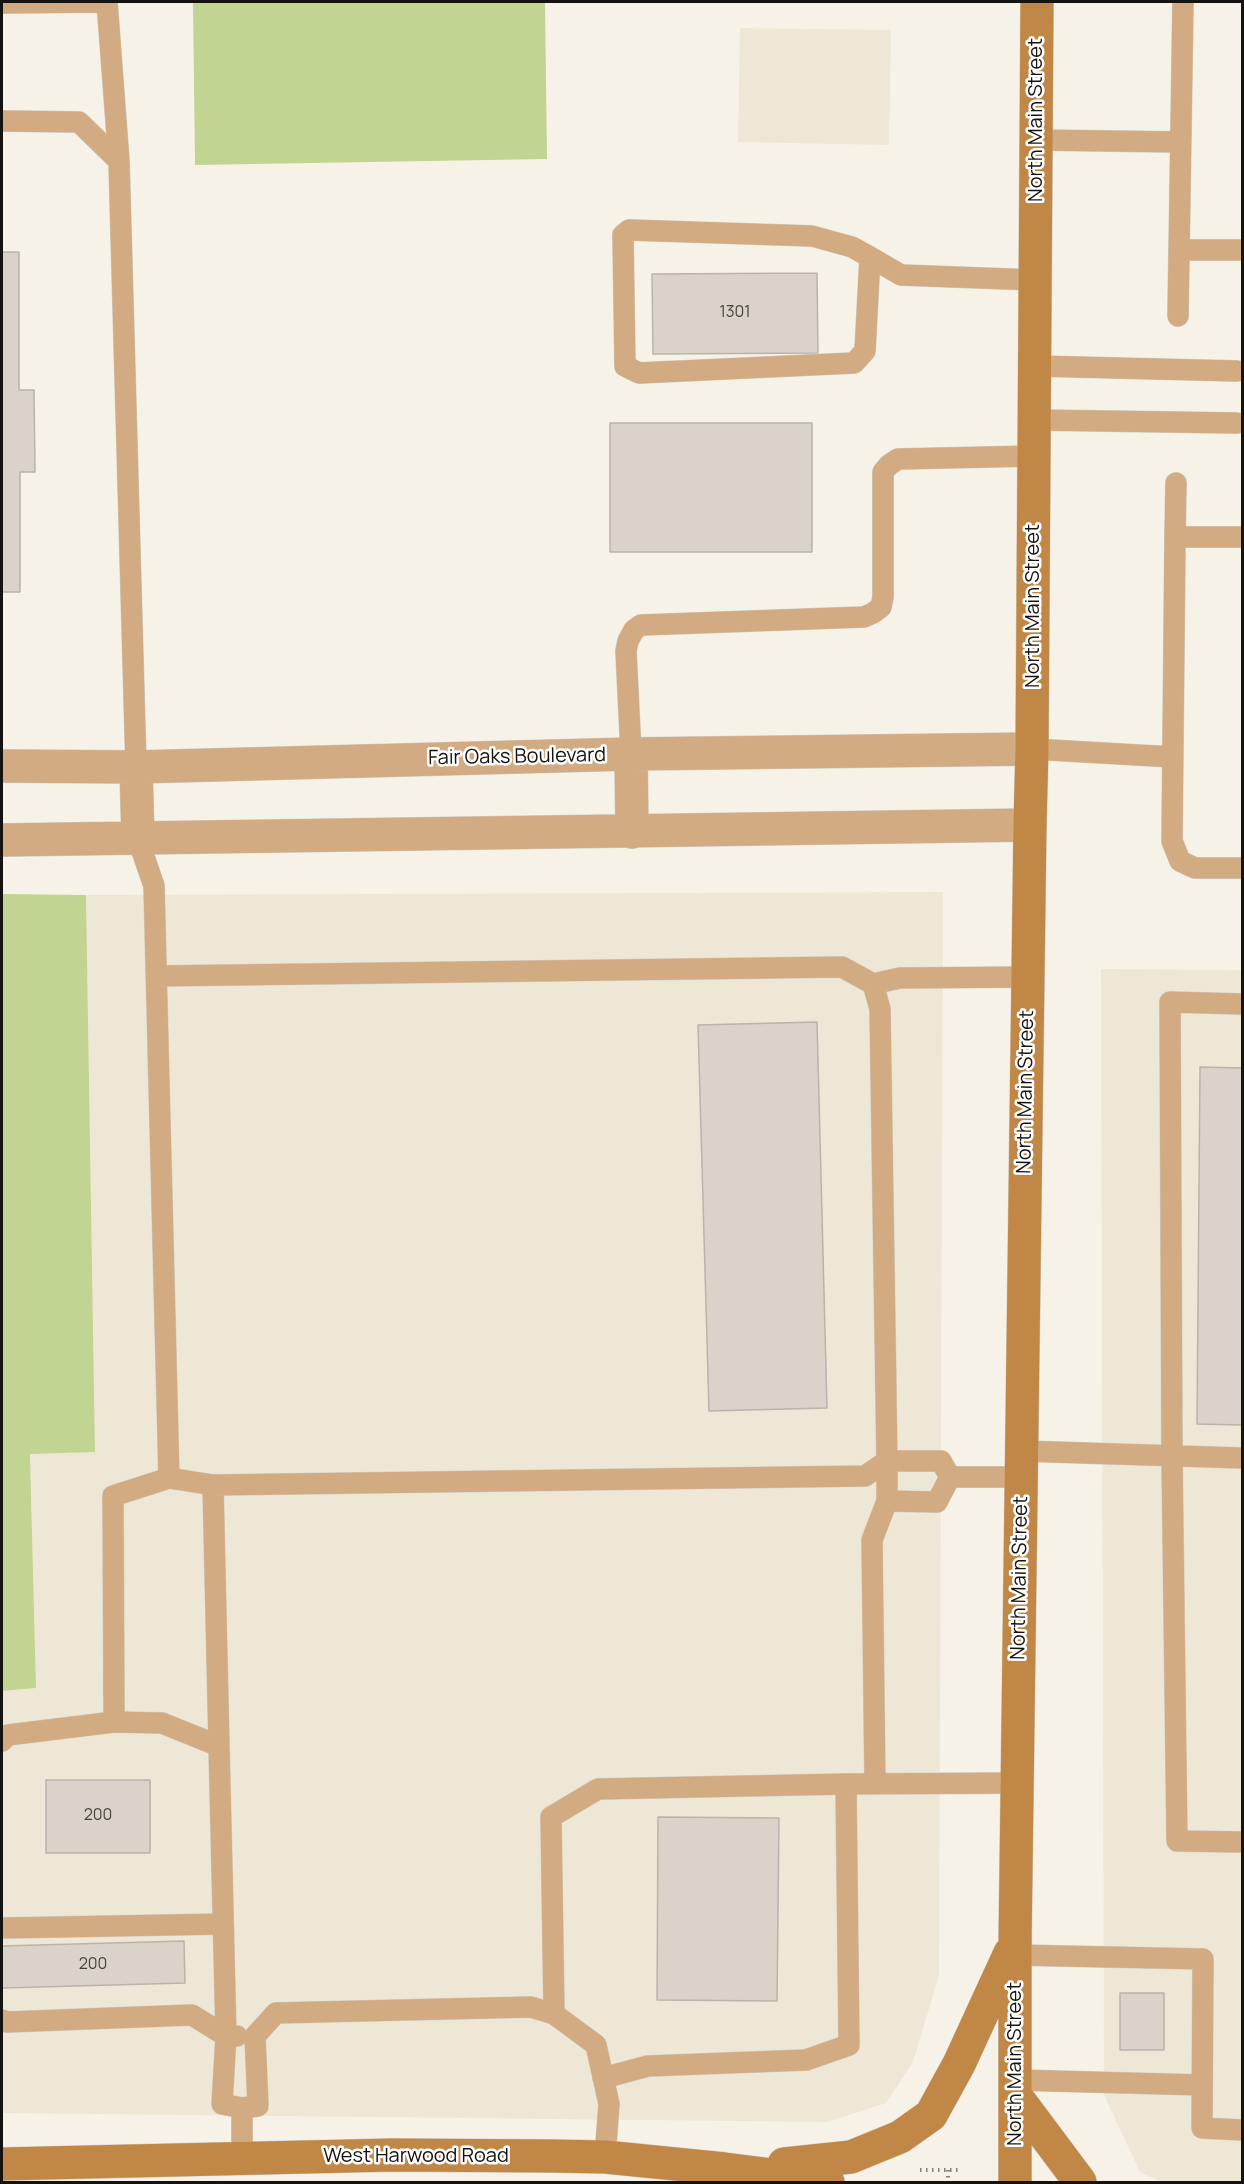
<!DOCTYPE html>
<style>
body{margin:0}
#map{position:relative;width:1244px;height:2184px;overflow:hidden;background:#f7f2e7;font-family:Manrope,sans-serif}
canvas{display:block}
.frame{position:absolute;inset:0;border:3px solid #15130f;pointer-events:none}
</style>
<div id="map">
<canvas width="1244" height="2184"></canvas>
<div class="frame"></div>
</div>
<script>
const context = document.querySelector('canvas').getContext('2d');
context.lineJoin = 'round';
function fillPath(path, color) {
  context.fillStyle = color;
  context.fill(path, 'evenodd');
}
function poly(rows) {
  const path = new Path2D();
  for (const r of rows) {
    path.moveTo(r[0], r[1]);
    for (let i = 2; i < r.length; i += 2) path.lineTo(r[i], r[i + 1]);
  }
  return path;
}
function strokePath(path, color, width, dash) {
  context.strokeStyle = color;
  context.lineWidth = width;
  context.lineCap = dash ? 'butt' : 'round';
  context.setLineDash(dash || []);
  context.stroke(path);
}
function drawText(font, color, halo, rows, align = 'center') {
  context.font = font + ' Manrope,sans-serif';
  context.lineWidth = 5;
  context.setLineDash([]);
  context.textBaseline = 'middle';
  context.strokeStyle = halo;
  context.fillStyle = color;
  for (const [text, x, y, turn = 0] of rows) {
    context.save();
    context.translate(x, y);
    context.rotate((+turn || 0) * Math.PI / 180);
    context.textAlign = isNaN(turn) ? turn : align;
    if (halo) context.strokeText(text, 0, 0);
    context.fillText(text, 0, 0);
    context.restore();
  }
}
const built = poly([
 [740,28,891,30,889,145,738,142],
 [943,892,939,1975,913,2062,886,2103,827,2122,2,2113,2,1691,36,1688,30,1453,95,1452,86,895],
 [1101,969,1242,970,1242,2182,1162,2182,1140,2172,1104,2095]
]);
const green = poly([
 [193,2,545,2,547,159,195,165],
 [2,894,86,895,95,1452,30,1454,36,1688,2,1691]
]);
const building = poly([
 [2,252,19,252,19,390,34,390,35,472,20,472,20,592,2,592,2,252],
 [817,273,818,353,653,354,652,274,817,273],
 [610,423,812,423,812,552,610,552,610,423],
 [817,1022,827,1408,709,1411,698,1025,817,1022],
 [1200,1067,1242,1068,1242,1425,1197,1424,1200,1067],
 [46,1780,150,1780,150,1853,46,1853,46,1780],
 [658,1817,779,1818,777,2001,657,2000,658,1817],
 [184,1941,185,1983,2,1988,2,1946,184,1941],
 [1120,1993,1164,1993,1164,2050,1120,2050,1120,1993]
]);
const path = poly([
 [920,2170,960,2170],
 [948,2170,948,2182]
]);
const service = poly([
 [2,3,107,2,119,161],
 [2,121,79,122,119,161,136,767],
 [1036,140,1180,142],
 [1179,250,1242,250],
 [870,257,865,351,854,363,639,373,625,366,623,235,629,230,812,236,852,247,870,257,901,275,1035,280],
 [1178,316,1183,2],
 [1035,366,1237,371],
 [1035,420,1237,423],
 [1175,537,1176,483],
 [1242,537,1175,537,1172,841,1180,861,1195,868,1242,868],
 [1032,749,1173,757],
 [631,754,626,651,628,641,634,630,641,625,864,617,873,613,881,607,883,597,883,472,889,465,898,459,1034,456],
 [157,976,842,967,873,984,880,1009,887,1461,887,1501,872,1540,875,1784],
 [873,984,900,978,1027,977],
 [1242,1004,1170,1002,1172,1457,1177,1841,1242,1842],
 [1021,1451,1242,1458],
 [950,1477,1021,1477],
 [169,1478,213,1485],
 [887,1501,937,1502,950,1477],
 [114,1722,162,1723,219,1746,226,2036,237,2036],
 [2,1741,8,1735,114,1722,113,1496,169,1478,154,886,138,839],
 [219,1746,213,1485,865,1476,887,1461,941,1461,950,1477],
 [2,1928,223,1924],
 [1015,1955,1203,1959,1202,2128,1242,2130],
 [554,2014,551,1817,598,1789,846,1784],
 [2,2020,7,2022,192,2015,226,2036,222,2104,242,2108,258,2106,255,2036,276,2013,531,2007,554,2014,596,2045,609,2104,605,2157],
 [603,2078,648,2066,806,2060,849,2045,846,1784,1017,1783],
 [1015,2080,1202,2085],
 [242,2108,242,2158]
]);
const minor = poly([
 [631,754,632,832],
 [2,766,136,767,631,754,1032,749],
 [136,767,138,839],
 [2,840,1030,825]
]);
const secondary = poly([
 [1015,2095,1080,2182],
 [2,2164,392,2155,552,2156,605,2157,725,2169,828,2182],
 [784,2164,851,2157,900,2137,931,2115,959,2064,1010,1953],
 [1015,2182,1015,1944,1030,825,1032,749,1037,2]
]);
const numberNames = [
 ["1301",735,313],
 ["200",98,1816],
 ["200",93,1965]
];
const streetNames = [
 ["North Main Street",1036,120,-90],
 ["North Main Street",1033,606,-90],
 ["Fair Oaks Boulevard",517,757,-1],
 ["North Main Street",1026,1092,-89],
 ["North Main Street",1020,1578,-89],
 ["North Main Street",1015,2064,-90],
 ["West Harwood Road",416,2156]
];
fillPath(built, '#efe7d5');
fillPath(green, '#c1d491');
fillPath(building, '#dad3c9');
strokePath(building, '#bbb3aa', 1.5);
strokePath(service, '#d3cec4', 22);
strokePath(minor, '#d3cec4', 34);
strokePath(secondary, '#d3cec4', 34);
strokePath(path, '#827f78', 4, [1.5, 4.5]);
strokePath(service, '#d2ab83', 21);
strokePath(minor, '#d2ab83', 33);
strokePath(secondary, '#c08747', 33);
drawText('16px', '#46433e', null, numberNames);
drawText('20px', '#15130f', '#fff', streetNames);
</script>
